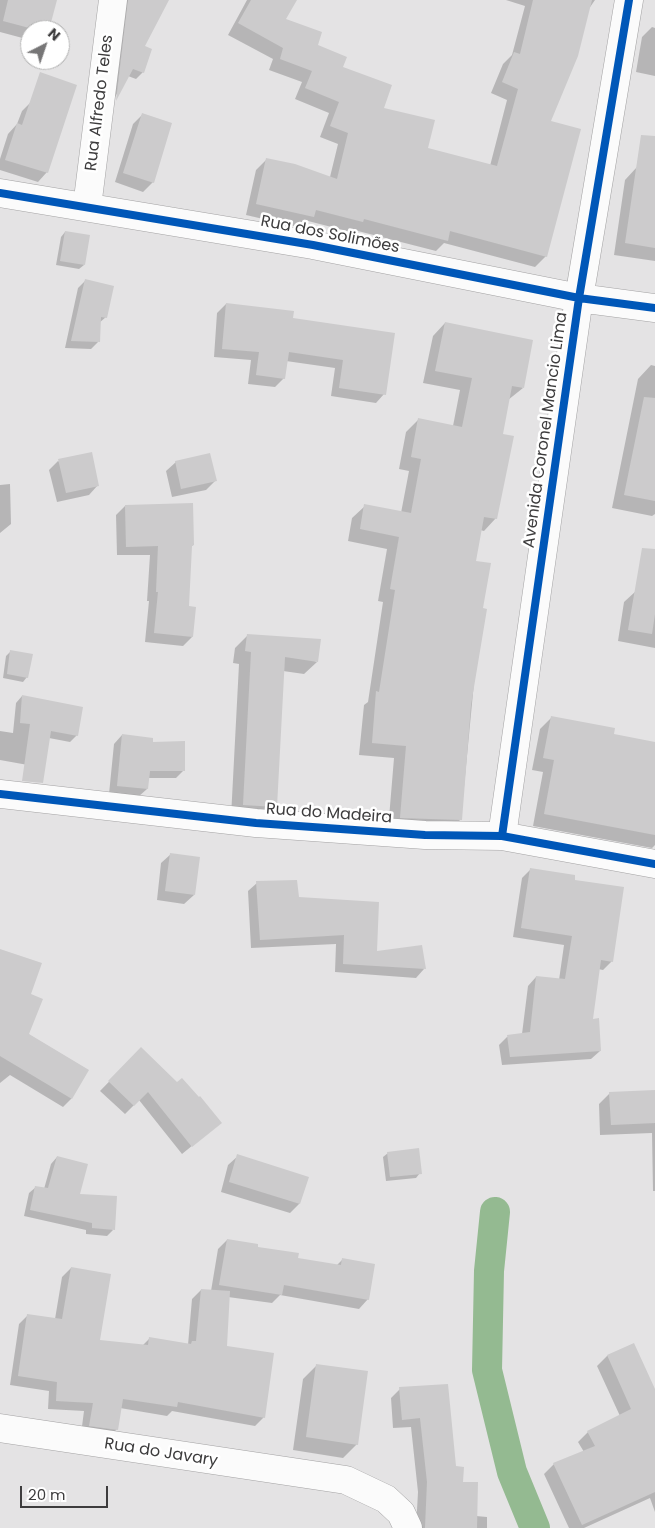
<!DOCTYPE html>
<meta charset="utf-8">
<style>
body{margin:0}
#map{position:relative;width:655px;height:1528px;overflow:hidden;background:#e4e3e4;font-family:Poppins,sans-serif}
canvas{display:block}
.north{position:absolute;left:20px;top:20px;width:50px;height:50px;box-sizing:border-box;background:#fff;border:1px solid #b1b1b1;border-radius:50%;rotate:41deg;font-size:14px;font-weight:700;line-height:20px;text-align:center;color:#3d3c3d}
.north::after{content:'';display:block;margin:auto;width:18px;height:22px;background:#777677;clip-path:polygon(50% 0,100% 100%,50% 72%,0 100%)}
.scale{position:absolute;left:20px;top:1486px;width:88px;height:22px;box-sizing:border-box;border:2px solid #3d3c3d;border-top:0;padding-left:6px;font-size:15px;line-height:18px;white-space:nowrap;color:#3d3c3d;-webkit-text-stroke:4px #fff;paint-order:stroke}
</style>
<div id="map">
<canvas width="655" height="1528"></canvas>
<div class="north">N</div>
<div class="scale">20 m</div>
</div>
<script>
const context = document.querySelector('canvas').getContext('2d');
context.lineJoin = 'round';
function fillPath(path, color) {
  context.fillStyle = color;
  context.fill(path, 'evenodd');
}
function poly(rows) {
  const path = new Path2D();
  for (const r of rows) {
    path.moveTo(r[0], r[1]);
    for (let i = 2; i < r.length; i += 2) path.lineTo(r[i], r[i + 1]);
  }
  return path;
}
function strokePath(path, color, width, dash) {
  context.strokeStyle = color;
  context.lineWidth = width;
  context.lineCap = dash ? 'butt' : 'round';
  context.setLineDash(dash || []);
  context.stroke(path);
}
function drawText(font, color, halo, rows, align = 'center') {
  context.font = font + ' Poppins,sans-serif';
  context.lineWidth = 5;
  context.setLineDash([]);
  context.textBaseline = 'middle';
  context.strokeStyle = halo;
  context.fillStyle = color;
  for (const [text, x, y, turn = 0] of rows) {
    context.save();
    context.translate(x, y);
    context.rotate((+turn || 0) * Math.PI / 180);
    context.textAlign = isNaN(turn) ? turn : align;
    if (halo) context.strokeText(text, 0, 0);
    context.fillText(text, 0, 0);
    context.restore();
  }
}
const shadow = poly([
 [0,0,55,0,48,30,30,30,30,40,0,32],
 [127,0,167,0,143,47,143,72,136,79,128,76,110,105,122,7],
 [247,0,294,0,285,20,341,68,426,149,490,166,507,100,491,93,503,64,512,55,525,6,506,0,595,0,588,10,549,122,546,256,535,267,444,243,436,251,354,230,351,232,308,221,302,228,246,215,256,170,267,159,330,177,338,144,320,137,329,113,295,99,302,82,269,70,273,59,228,35],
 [652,27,655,28,655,76,636,72,642,37],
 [31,102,47,172,38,182,0,170,0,159,8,134,17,124,22,111],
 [142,115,153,182,143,192,115,182,133,124],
 [637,167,655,170,655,261,614,255,625,180],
 [65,232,84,265,79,269,56,265,61,237],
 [85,281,106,317,99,323,98,342,91,349,65,348,78,288],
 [226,304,292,319,394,334,384,394,376,403,331,396,335,368,286,361,284,378,275,387,248,384,251,360,214,357,217,313],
 [445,323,523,388,508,400,501,435,496,518,484,531,480,530,474,562,481,609,461,819,448,832,388,830,394,758,359,755,364,705,368,702,383,602,378,601,387,549,348,541,352,518,365,506,401,513,409,471,399,469,406,432,418,420,453,426,460,390,423,383,433,336],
 [651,365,655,366,655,514,652,516,612,508,638,379],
 [58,461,98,485,89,495,57,502,49,470],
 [176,462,215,481,206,490,172,497,166,471],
 [10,484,11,524,0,533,0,485],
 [125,506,193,545,191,547,187,607,192,637,183,646,145,642,149,601,147,601,150,555,117,555,116,515],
 [636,591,655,594,655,648,618,641,624,602],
 [247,636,317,662,304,674,283,671,276,807,263,819,231,817,239,664,233,663,235,648],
 [11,651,27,677,23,682,3,678,6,656],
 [22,696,77,735,70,742,49,738,39,767,0,760,0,731,13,733,16,703],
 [552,717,612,735,655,743,655,740,655,845,652,848,533,826,543,772,532,770,540,729],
 [122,735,151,743,184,770,176,778,148,778,147,789,138,797,109,794,114,744],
 [171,854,194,895,184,904,157,900,161,863],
 [530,870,573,881,612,961,603,970,598,969,592,1020,600,1051,591,1059,502,1065,499,1045,507,1037,522,1034,528,986,536,977,559,980,564,945,513,937,522,878],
 [257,883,297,898,376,952,421,946,424,969,416,978,335,972,336,944,251,948,248,891],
 [0,950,30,995,28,1034,88,1070,71,1099,63,1107,10,1075,0,1083],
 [141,1049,220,1123,182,1154,139,1100,125,1114,100,1091],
 [655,1091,655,1191,653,1191,652,1133,600,1135,599,1104,610,1093],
 [388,1153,420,1173,416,1178,386,1181,383,1157],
 [238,1156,307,1178,299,1204,290,1213,221,1192,228,1165],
 [57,1157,78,1195,113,1230,107,1236,86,1234,86,1230,24,1216,29,1193,36,1187,44,1189,51,1164],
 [227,1240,297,1260,337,1265,342,1260,368,1299,359,1309,280,1295,272,1303,228,1297,226,1347,264,1417,255,1426,172,1411,167,1416,120,1408,117,1429,108,1438,81,1434,84,1411,48,1409,49,1391,10,1385,19,1324,28,1315,55,1319,62,1277,71,1268,99,1341,142,1346,149,1339,188,1345,192,1299,201,1290,211,1291,218,1249],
 [633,1344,655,1392,655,1512,650,1498,584,1528,569,1528,544,1474,554,1464,584,1452,578,1442,588,1432,620,1416,597,1366,607,1356],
 [317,1365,357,1444,343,1458,293,1450,303,1379],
 [400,1389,455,1468,476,1516,487,1517,487,1528,416,1528,418,1492,411,1427,393,1428,391,1398]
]);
const canal = poly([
 [495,1212,489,1271,487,1370,512,1472,535,1528]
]);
const building = poly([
 [8,0,57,0,49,30,37,30,3,21],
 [128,0,169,0,145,46,152,49,144,73,133,69,116,101],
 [251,0,297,0,286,19,322,32,318,45,347,57,343,67,392,85,384,108,435,120,428,148,497,166,518,89,502,82,514,52,520,54,533,0,592,0,578,56,551,121,581,129,547,257,450,231,448,241,364,219,363,222,316,210,314,217,256,204,266,158,295,164,337,179,348,133,330,126,339,102,305,88,312,71,280,59,283,48,238,23],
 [40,72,77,85,48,173,5,160,17,123,22,125],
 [142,113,172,123,154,183,123,173],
 [641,135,655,136,655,248,625,243],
 [65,231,90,235,85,265,60,261],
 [85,279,114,286,107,318,101,317,100,342,71,341],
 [226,303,294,311,293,318,395,333,386,395,339,388,343,360,289,352,285,379,256,375,259,352,222,349],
 [445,322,533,340,524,388,512,386,503,434,514,436,497,519,484,517,476,561,491,563,483,608,487,609,471,705,462,820,400,818,406,746,372,743,376,691,379,692,395,590,390,589,399,537,360,529,364,504,411,513,421,459,411,457,418,418,462,427,472,378,435,371],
 [644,397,655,398,655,501,624,495],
 [92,452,99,486,66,493,58,459],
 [210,453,217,481,181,489,175,461],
 [193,503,194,545,192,546,189,606,196,607,193,637,154,633,158,592,156,592,158,546,126,547,125,505],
 [642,548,655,549,655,614,652,634,628,630],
 [247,634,321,639,318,662,285,657,277,807,243,805,251,652,245,651],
 [10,650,33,654,28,678,7,674],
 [22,695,83,707,78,736,51,731,43,783,22,781,30,724,20,723],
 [551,716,615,728,614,734,655,742,655,835,544,814,554,760,543,758],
 [122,734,153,738,153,742,185,741,185,771,150,771,148,789,117,786],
 [170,853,200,857,195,895,165,891],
 [530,868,575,875,575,880,624,887,613,962,601,960,593,1019,599,1018,601,1051,510,1057,507,1035,530,1032,536,976,565,979,572,936,521,928],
 [297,880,299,897,379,902,377,951,422,945,426,969,343,964,344,935,260,940,256,881],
 [0,949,42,963,31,994,43,999,29,1034,89,1070,72,1099,0,1056],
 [141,1047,177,1082,182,1078,199,1097,200,1096,222,1123,192,1147,148,1092,134,1106,108,1081],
 [655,1090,655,1123,611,1125,609,1092],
 [419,1148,422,1174,390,1177,387,1152],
 [237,1154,309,1177,300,1204,229,1182],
 [57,1156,88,1164,80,1194,117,1196,115,1230,92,1228,92,1223,30,1210,35,1186,48,1188],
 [227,1239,258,1244,258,1247,299,1253,298,1258,341,1265,342,1258,375,1264,369,1300,284,1285,282,1295,219,1285],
 [71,1267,111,1274,100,1340,148,1345,149,1337,191,1344,192,1341,196,1341,201,1289,230,1291,227,1346,274,1353,265,1418,178,1402,177,1407,123,1399,118,1430,89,1426,93,1403,56,1401,57,1382,18,1376,27,1314,62,1319],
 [634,1343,655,1389,655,1492,582,1525,553,1463,595,1446,587,1431,631,1409,607,1355],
 [316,1364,368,1371,358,1445,306,1437],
 [448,1384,456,1466,464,1467,463,1482,478,1482,477,1528,425,1528,427,1482,420,1418,402,1420,399,1387]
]);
const minor = poly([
 [0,193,313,245,579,298,655,308],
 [87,207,113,0],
 [0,794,256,823,425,835,502,836,655,864],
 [502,836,579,298,629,0],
 [0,1428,346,1480,386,1499,401,1513,408,1528]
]);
const cycleway = poly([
 [0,193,313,245,579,298,655,308],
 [0,794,256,823,425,835,502,836,655,864],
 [502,836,579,298,629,0]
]);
const streetNames = [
 ["Rua Alfredo Teles",100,103,-83],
 ["Rua dos Solimões",330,235,11],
 ["Avenida Coronel Mancio Lima",546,430,-82],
 ["Rua do Madeira",329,814,4],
 ["Rua do Javary",161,1453,9]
];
fillPath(shadow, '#0003');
strokePath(canal, '#94ba91', 30);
fillPath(building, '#cccbcc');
strokePath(minor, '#a3a2a3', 29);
strokePath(minor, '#fbfbfb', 28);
strokePath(cycleway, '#0057b8', 8);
drawText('16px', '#3d3c3d', '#fff', streetNames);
</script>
